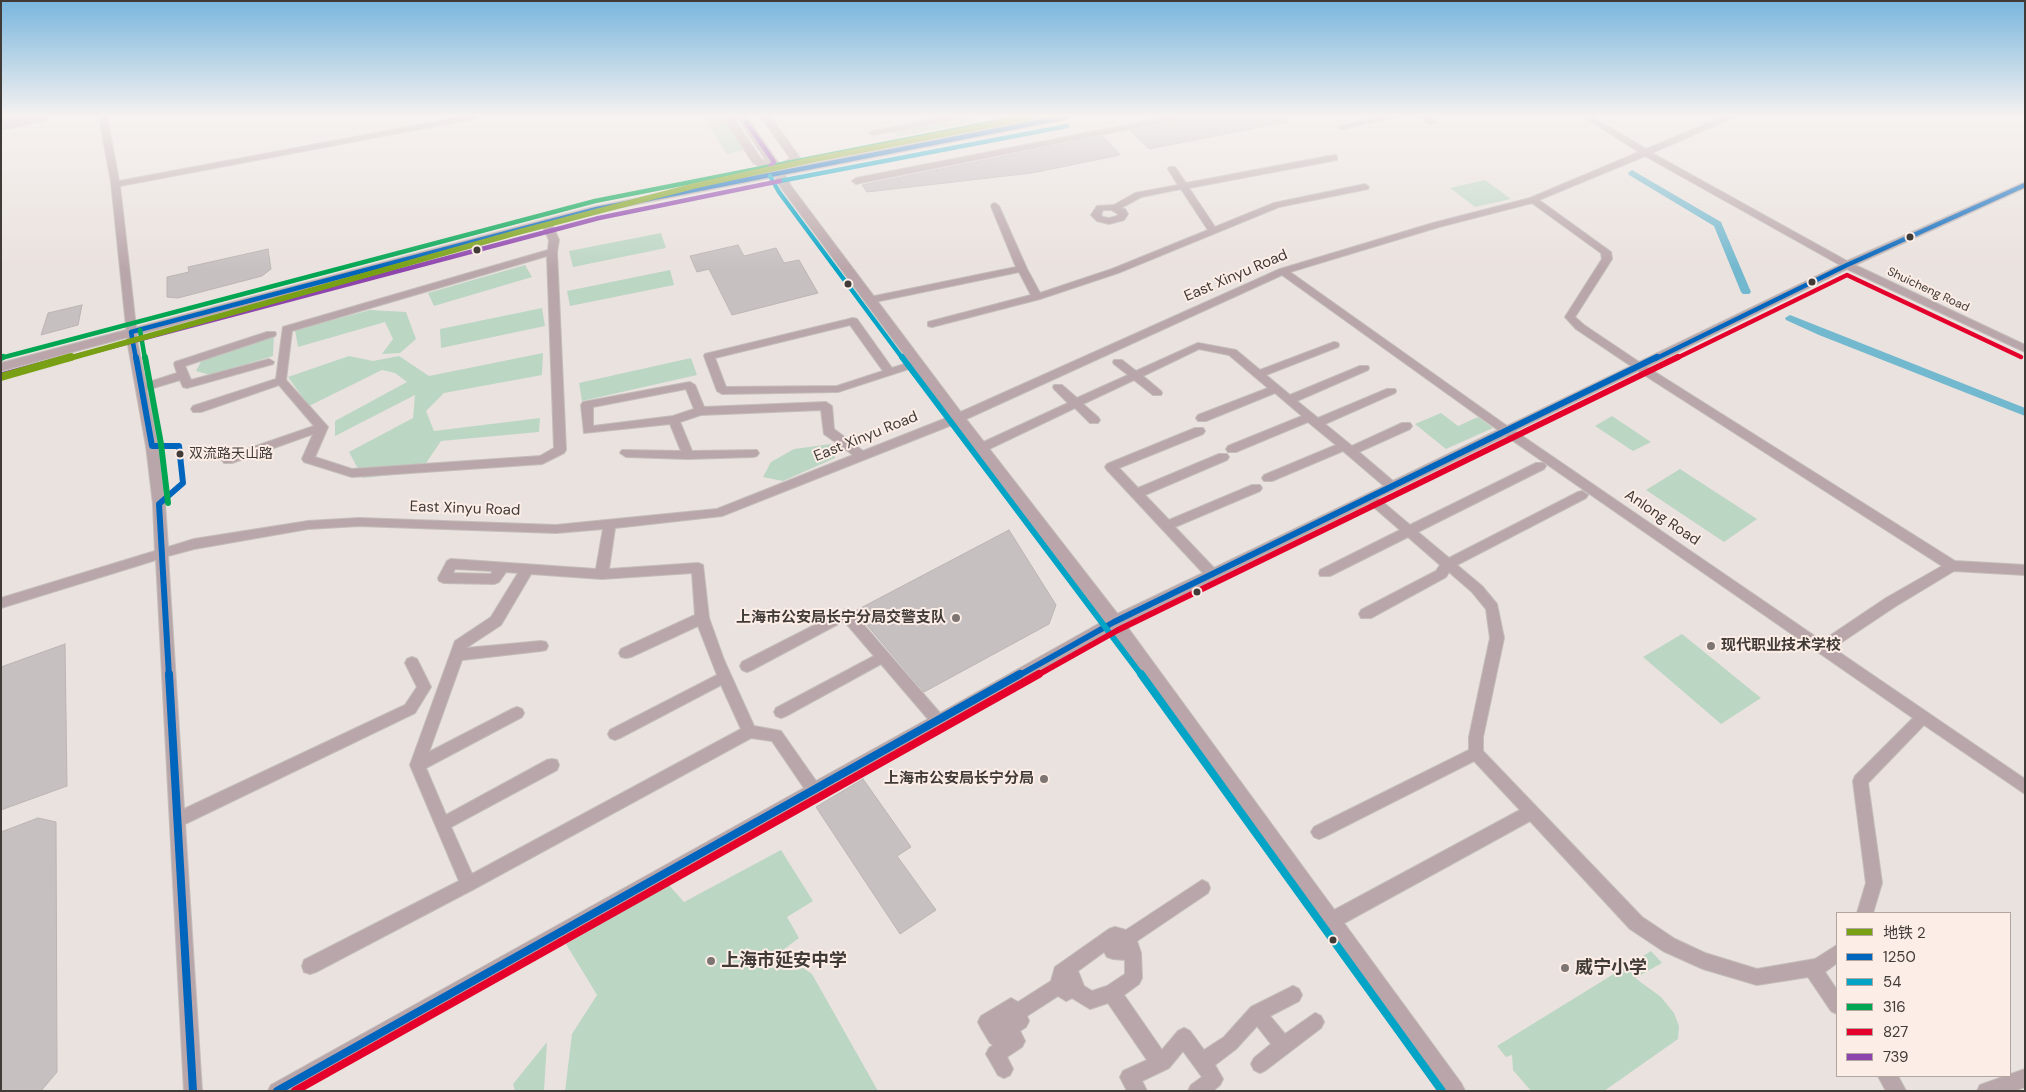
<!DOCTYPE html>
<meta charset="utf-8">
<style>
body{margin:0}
#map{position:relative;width:2026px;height:1092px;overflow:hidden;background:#eae2de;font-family:"DM Sans","Noto Sans SC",sans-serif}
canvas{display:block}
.frame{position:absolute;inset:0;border:2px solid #413b38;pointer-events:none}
.legend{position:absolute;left:1836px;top:912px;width:175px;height:165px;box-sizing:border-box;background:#fcede6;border:1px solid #b1a6a0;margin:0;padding:6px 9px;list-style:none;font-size:15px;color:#413b38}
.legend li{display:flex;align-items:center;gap:10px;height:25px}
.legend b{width:25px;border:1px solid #b1a6a0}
</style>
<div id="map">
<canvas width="2026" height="1092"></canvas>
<div class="frame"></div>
<ul class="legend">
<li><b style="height:6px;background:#79a014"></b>地铁 2</li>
<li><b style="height:6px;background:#0065bd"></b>1250</li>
<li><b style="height:6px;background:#03a4c6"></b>54</li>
<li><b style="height:6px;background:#00a651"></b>316</li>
<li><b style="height:6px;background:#e4002b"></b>827</li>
<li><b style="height:6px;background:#8e44ad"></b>739</li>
</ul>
</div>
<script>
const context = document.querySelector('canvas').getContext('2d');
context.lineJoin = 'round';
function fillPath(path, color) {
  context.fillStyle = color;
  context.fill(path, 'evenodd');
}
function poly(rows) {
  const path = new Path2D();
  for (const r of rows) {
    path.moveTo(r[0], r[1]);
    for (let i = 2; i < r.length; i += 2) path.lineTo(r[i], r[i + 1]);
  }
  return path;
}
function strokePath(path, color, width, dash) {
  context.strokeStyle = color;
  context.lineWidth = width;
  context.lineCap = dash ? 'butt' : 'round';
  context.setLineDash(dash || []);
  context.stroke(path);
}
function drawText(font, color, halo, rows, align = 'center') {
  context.font = font + ' "DM Sans","Noto Sans SC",sans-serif';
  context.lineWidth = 4;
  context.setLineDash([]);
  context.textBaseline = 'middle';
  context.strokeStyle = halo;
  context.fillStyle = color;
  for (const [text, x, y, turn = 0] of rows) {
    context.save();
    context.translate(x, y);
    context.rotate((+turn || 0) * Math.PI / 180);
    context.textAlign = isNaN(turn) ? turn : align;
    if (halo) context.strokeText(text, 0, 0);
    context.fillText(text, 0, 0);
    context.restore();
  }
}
const green = poly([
 [703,117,723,117,744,150,727,154],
 [965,117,969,117,974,122,897,137,892,131],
 [1485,180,1511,199,1475,207,1450,188],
 [661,233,666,248,573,267,569,251],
 [525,265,532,277,434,306,428,293],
 [670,270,674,285,570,306,567,291],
 [542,308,545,326,441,348,440,329],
 [370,310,406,312,416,339,400,353,382,354,393,339,385,322,298,347,295,330],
 [274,335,273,356,210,375,196,371,203,358],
 [543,353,542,375,444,393,426,411,434,431,540,418,539,432,441,441,420,472,363,478,349,452,413,418,415,395,335,436,335,421,407,382,395,373,382,370,309,406,288,377,349,356,373,361,399,356,429,376],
 [691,358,697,375,582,401,579,383],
 [1441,413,1458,426,1478,417,1493,428,1446,449,1415,424],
 [1612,416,1651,442,1633,451,1595,426],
 [831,444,835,458,783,481,763,477,771,462,794,449],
 [1680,469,1757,519,1724,542,1646,490],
 [1682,634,1761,698,1721,724,1643,657],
 [781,850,813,901,787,917,799,938,780,952,812,974,878,1091,565,1091,572,1034,597,995,566,944,668,884,684,902],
 [1651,951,1662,963,1635,978,1661,997,1674,1013,1679,1026,1678,1039,1604,1091,1531,1091,1513,1070,1512,1055,1506,1057,1497,1046],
 [547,1042,544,1091,515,1091,513,1084]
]);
const canal = poly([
 [1632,170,1721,222,1751,292,1749,294,1743,294,1741,292,1714,226,1629,175,1628,173,1632,170],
 [1790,315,2025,408,2025,416,1819,335,1786,320,1785,318,1790,315]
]);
const building = poly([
 [1192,117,1286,117,1287,122,1149,149,1131,131,1192,117],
 [1103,136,1120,155,1032,173,867,192,862,185,1103,136],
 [738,245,744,256,776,248,784,263,799,260,818,293,732,315,709,269,697,272,690,256,738,245],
 [268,249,271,269,262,276,178,298,167,297,167,277,189,272,188,267,268,249],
 [82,305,78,325,41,335,48,313,82,305],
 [1009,530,1056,605,1049,624,924,692,855,611,1009,530],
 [65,644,67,786,1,810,1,667,65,644],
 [863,779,911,847,897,856,936,910,900,934,816,807,863,779],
 [38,818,56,822,57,1072,41,1091,1,1091,1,832,38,818]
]);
const minor = poly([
 [99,117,107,117,119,181,461,117,477,117,473,119,120,186,138,345,146,383,177,373,174,364,175,362,267,332,275,332,276,334,275,336,185,366,191,380,269,359,274,362,273,364,187,388,183,387,180,380,147,390,158,446,165,504,168,547,194,539,308,521,359,518,556,525,717,509,853,455,824,434,821,410,701,415,680,422,692,451,757,450,759,453,757,456,753,457,688,459,626,457,620,453,622,450,681,451,670,424,584,433,581,405,583,402,690,382,695,385,704,407,826,402,832,406,834,429,863,451,954,415,1280,269,1433,223,1530,198,1639,152,1584,117,1593,117,1646,149,1723,117,1734,117,1652,153,1847,261,2025,182,2025,188,1855,265,2025,345,2025,352,1847,269,1647,367,1955,561,2025,565,2025,575,1954,571,1896,606,1833,648,2025,779,2025,794,1924,725,1868,783,1882,883,1873,913,1857,913,1866,883,1853,781,1855,776,1913,718,1506,436,1378,498,1410,525,1536,463,1544,463,1546,466,1544,469,1418,532,1449,558,1578,492,1582,491,1588,495,1586,498,1457,565,1482,586,1497,604,1504,638,1483,737,1483,751,1642,917,1675,939,1705,953,1757,969,1815,959,1837,945,1837,963,1825,972,1837,990,1837,1014,1831,1011,1808,977,1757,985,1703,969,1663,951,1630,929,1530,821,1337,927,1331,929,1325,927,1323,921,1325,915,1520,810,1474,761,1324,837,1319,839,1314,837,1311,832,1314,827,1469,750,1469,737,1490,638,1486,609,1472,592,1449,572,1446,577,1371,618,1361,618,1359,614,1361,610,1436,571,1440,565,1408,537,1330,576,1320,576,1319,573,1320,570,1400,530,1369,503,1119,626,295,1091,268,1091,271,1085,804,788,772,741,751,738,474,889,316,972,310,974,304,972,302,966,304,960,459,881,410,765,455,641,491,617,518,573,506,572,499,582,494,584,444,583,439,581,438,578,447,561,451,559,596,569,603,529,556,533,359,526,308,529,194,549,168,556,184,809,405,705,417,687,405,663,407,659,412,657,417,659,431,687,415,713,185,824,202,1091,184,1091,156,560,1,608,1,598,155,551,153,504,146,446,128,345,111,182,99,117],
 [1645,156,1840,265,1639,362,1584,325,1575,317,1612,259,1611,252,1539,200,1645,156],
 [1532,203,1601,253,1602,259,1565,317,1576,329,1631,366,1507,426,1290,272,1439,227,1532,203],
 [1282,275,1498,430,1393,481,1359,452,1410,429,1412,426,1410,423,1402,423,1352,446,1325,424,1395,393,1396,391,1395,389,1387,389,1318,418,1297,401,1368,370,1369,368,1368,366,1360,366,1290,395,1266,375,1338,347,1339,345,1338,343,1334,342,1260,370,1236,350,1198,343,1136,371,1122,360,1114,360,1113,362,1114,364,1128,375,1077,398,1062,385,1054,385,1053,387,1054,389,1068,403,977,445,975,448,977,451,985,451,1075,408,1090,423,1098,423,1100,420,1098,417,1083,404,1134,380,1153,395,1161,395,1162,393,1161,391,1143,376,1199,349,1229,355,1268,388,1198,415,1196,418,1198,421,1206,421,1275,393,1302,416,1228,446,1226,449,1228,452,1236,452,1308,422,1336,445,1264,475,1262,478,1264,481,1272,481,1343,451,1384,486,1214,568,1175,527,1260,491,1262,488,1260,485,1252,485,1169,520,1145,495,1227,460,1229,457,1227,454,1219,454,1138,488,1119,468,1203,434,1205,431,1203,428,1195,428,1107,464,1105,467,1107,470,1203,573,1109,618,940,713,851,610,846,609,742,662,740,666,742,670,747,672,752,670,844,621,874,656,776,708,774,712,776,716,781,718,786,716,881,664,928,719,816,781,781,731,754,726,724,660,709,618,703,565,698,563,609,569,615,528,722,516,962,421,1282,275],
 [1638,371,1942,566,1886,598,1822,641,1515,431,1638,371],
 [686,389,694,409,673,416,593,426,593,407,686,389],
 [455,569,492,571,491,574,453,573,455,569],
 [692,573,695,615,621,649,619,653,621,657,626,658,631,657,698,626,717,675,610,730,608,734,610,738,615,740,620,738,721,685,741,729,472,874,451,827,557,770,559,765,557,760,552,759,547,760,446,815,426,768,522,717,524,713,522,709,517,707,512,709,429,752,462,660,541,651,546,650,548,646,546,642,541,641,466,648,501,625,531,574,602,579,692,573],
 [944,117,960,117,956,119,873,135,869,133,873,131,944,117],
 [1168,117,1183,117,1179,119,856,184,852,181,856,178,1168,117],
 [1381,117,1396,117,1342,129,1338,127,1381,117],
 [1421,117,1430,117,1437,122,1430,124,1421,117],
 [1334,155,1337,156,1337,160,1189,188,1215,227,1274,203,1365,184,1369,187,1368,189,1279,207,1118,273,1040,299,932,327,928,326,928,322,1031,295,1019,272,870,303,865,300,870,297,1016,267,991,206,992,204,995,203,999,206,1027,269,1040,293,1112,269,1208,230,1181,189,1141,197,1121,208,1125,209,1128,214,1124,220,1109,224,1097,221,1091,215,1097,206,1114,205,1135,193,1178,185,1168,169,1169,167,1175,167,1186,183,1334,155],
 [1103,210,1111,210,1118,214,1117,216,1109,218,1103,217,1101,215,1103,210],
 [546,219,551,222,559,240,557,252,566,450,564,453,542,464,352,477,304,462,302,459,313,434,232,463,224,463,222,460,224,457,314,426,279,385,201,412,193,412,191,409,193,406,276,379,283,327,548,250,549,240,541,222,546,219],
 [547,256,554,448,540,456,352,469,315,457,328,427,286,380,292,331,547,256],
 [853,318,857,319,892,368,917,360,921,361,922,363,921,365,838,392,722,394,717,391,704,356,705,354,853,318],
 [850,325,883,371,837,386,726,387,715,358,850,325],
 [1202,880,1208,883,1210,888,1208,893,1137,941,1141,953,1142,978,1139,984,1124,995,1162,1050,1178,1031,1184,1028,1190,1031,1204,1050,1224,1037,1251,1007,1293,986,1299,989,1302,995,1299,1001,1270,1016,1285,1034,1315,1013,1321,1016,1324,1022,1321,1028,1266,1070,1260,1073,1254,1070,1251,1064,1254,1058,1271,1044,1257,1026,1236,1049,1215,1065,1223,1079,1220,1085,1213,1091,1188,1091,1191,1085,1202,1077,1183,1051,1169,1068,1142,1081,1147,1091,1127,1091,1120,1077,1123,1071,1147,1060,1108,1003,1090,1009,1072,998,1066,1001,1058,996,1027,1016,1029,1021,1026,1027,1020,1031,1025,1041,1022,1047,1007,1057,1013,1069,1010,1075,1004,1078,998,1075,986,1054,989,1048,993,1045,990,1043,981,1028,978,1022,981,1016,1011,998,1018,1002,1051,981,1055,967,1109,929,1115,927,1126,930,1202,880],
 [1104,952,1107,957,1113,959,1125,960,1125,974,1107,986,1092,991,1084,986,1078,971,1104,952],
 [2025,1069,2025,1087,2014,1091,1977,1091,1980,1085,2025,1069],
 [1878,1076,1898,1076,1906,1091,1886,1091,1878,1076]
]);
const major = poly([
 [1,117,23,117,22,119,1,123,1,117],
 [723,117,733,117,761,159,767,162,737,117,747,117,780,165,790,158,761,117,771,117,801,159,792,167,1050,117,1070,117,1065,120,785,175,791,186,963,415,1120,617,1461,1083,1465,1091,1438,1091,1108,627,953,421,782,189,775,177,598,212,1,371,1,363,593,207,769,172,753,163,723,117]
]);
const highway = poly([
 [26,117,48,117,46,120,1,130,1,122,26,117]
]);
const bus1Far2 = poly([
 [136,359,131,332,597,209,1065,117],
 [1655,359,1847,265,2025,185]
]);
const bus1Far1 = poly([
 [136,357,152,446,179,446,183,483,159,504,169,676],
 [1018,676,1114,622,1657,357]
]);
const bus1 = poly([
 [169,674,193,1091],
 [277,1091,1020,674]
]);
const bus2Far2 = poly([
 [770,176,779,192,903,359],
 [780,181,1067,126]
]);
const bus2Far1 = poly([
 [902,357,1142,676]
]);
const bus2 = poly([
 [1141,674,1442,1091]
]);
const bus3Far1 = poly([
 [140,330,145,359],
 [1,358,595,201,1020,117]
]);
const bus3 = poly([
 [145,357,161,444,168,503],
 [1,358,3,357]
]);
const bus4Far2 = poly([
 [1675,359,1847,275,2021,357]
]);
const bus4Far1 = poly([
 [1036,676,1118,630,1678,357]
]);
const bus4 = poly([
 [295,1091,1039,674]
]);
const bus5Far1 = poly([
 [746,122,774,162,770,167],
 [65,359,599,218,780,181]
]);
const bus5 = poly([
 [3,375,70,357]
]);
const metro1Far1 = poly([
 [67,359,519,232,694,186,811,160,1032,117]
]);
const metro1 = poly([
 [1,377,71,357]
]);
const markers = [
 [1910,237,4.5,"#413b38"],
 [477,250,4.5,"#413b38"],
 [1812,282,4.5,"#413b38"],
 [848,284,4.5,"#413b38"],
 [180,454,4.5,"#413b38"],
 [1197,592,4.5,"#413b38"],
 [956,618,5,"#7c7572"],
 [1711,646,5,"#7c7572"],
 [1044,779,5,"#7c7572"],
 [1333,940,4.5,"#413b38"],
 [711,961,5,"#7c7572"],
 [1565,968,5,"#7c7572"]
];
const farStreetnames = [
 ["Shuicheng Road",1928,290,25]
];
const busNames = [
 ["双流路天山路",189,454]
];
const streetNames = [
 ["East Xinyu Road",1236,276,-23],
 ["East Xinyu Road",866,437,-22],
 ["East Xinyu Road",465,509,2],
 ["Anlong Road",1662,518,34]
];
const poiNames = [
 ["上海市公安局长宁分局交警支队",946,618],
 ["现代职业技术学校",1721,646,"left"],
 ["上海市公安局长宁分局",1034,779]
];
const nearPoinames = [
 ["上海市延安中学",721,961],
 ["威宁小学",1575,968]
];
fillPath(green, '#bcd6c4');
fillPath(canal, '#72b8ce');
fillPath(building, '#c7c0c0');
strokePath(building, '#bbb4b4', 1);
strokePath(minor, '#c4beba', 2);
strokePath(major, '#c4beba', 2);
strokePath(highway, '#c4beba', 2);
fillPath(minor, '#b9a6aa');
fillPath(major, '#baa6aa');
fillPath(highway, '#bba6ab');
strokePath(bus1Far2, '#0065bd', 4.5);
strokePath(bus1Far1, '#0065bd', 6);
strokePath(bus1, '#0065bd', 8);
strokePath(bus2Far2, '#03a4c6', 4.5);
strokePath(bus2Far1, '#03a4c6', 6);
strokePath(bus2, '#03a4c6', 8);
strokePath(bus3Far1, '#00a651', 4.5);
strokePath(bus3, '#00a651', 6);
strokePath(bus4Far2, '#e4002b', 4.5);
strokePath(bus4Far1, '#e4002b', 6);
strokePath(bus4, '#e4002b', 8);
strokePath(bus5Far1, '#8e44ad', 4.5);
strokePath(bus5, '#8e44ad', 6);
strokePath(metro1Far1, '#79a014', 5.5);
strokePath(metro1, '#79a014', 8);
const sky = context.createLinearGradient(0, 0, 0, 270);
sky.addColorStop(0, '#79b6de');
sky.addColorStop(0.43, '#f6f2f0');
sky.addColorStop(1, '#f6f2f000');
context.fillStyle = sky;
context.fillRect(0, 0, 2026, 270);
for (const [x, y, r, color] of markers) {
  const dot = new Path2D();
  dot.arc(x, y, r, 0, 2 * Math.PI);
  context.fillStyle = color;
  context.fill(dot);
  strokePath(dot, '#fcede6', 2);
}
drawText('12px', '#413b38', '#fcede6', farStreetnames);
drawText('14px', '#413b38', '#fcede6', busNames, 'left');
drawText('15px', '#413b38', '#fcede6', streetNames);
drawText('bold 15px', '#413b38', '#fcede6', poiNames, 'right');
drawText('bold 18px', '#413b38', '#fcede6', nearPoinames, 'left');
</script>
